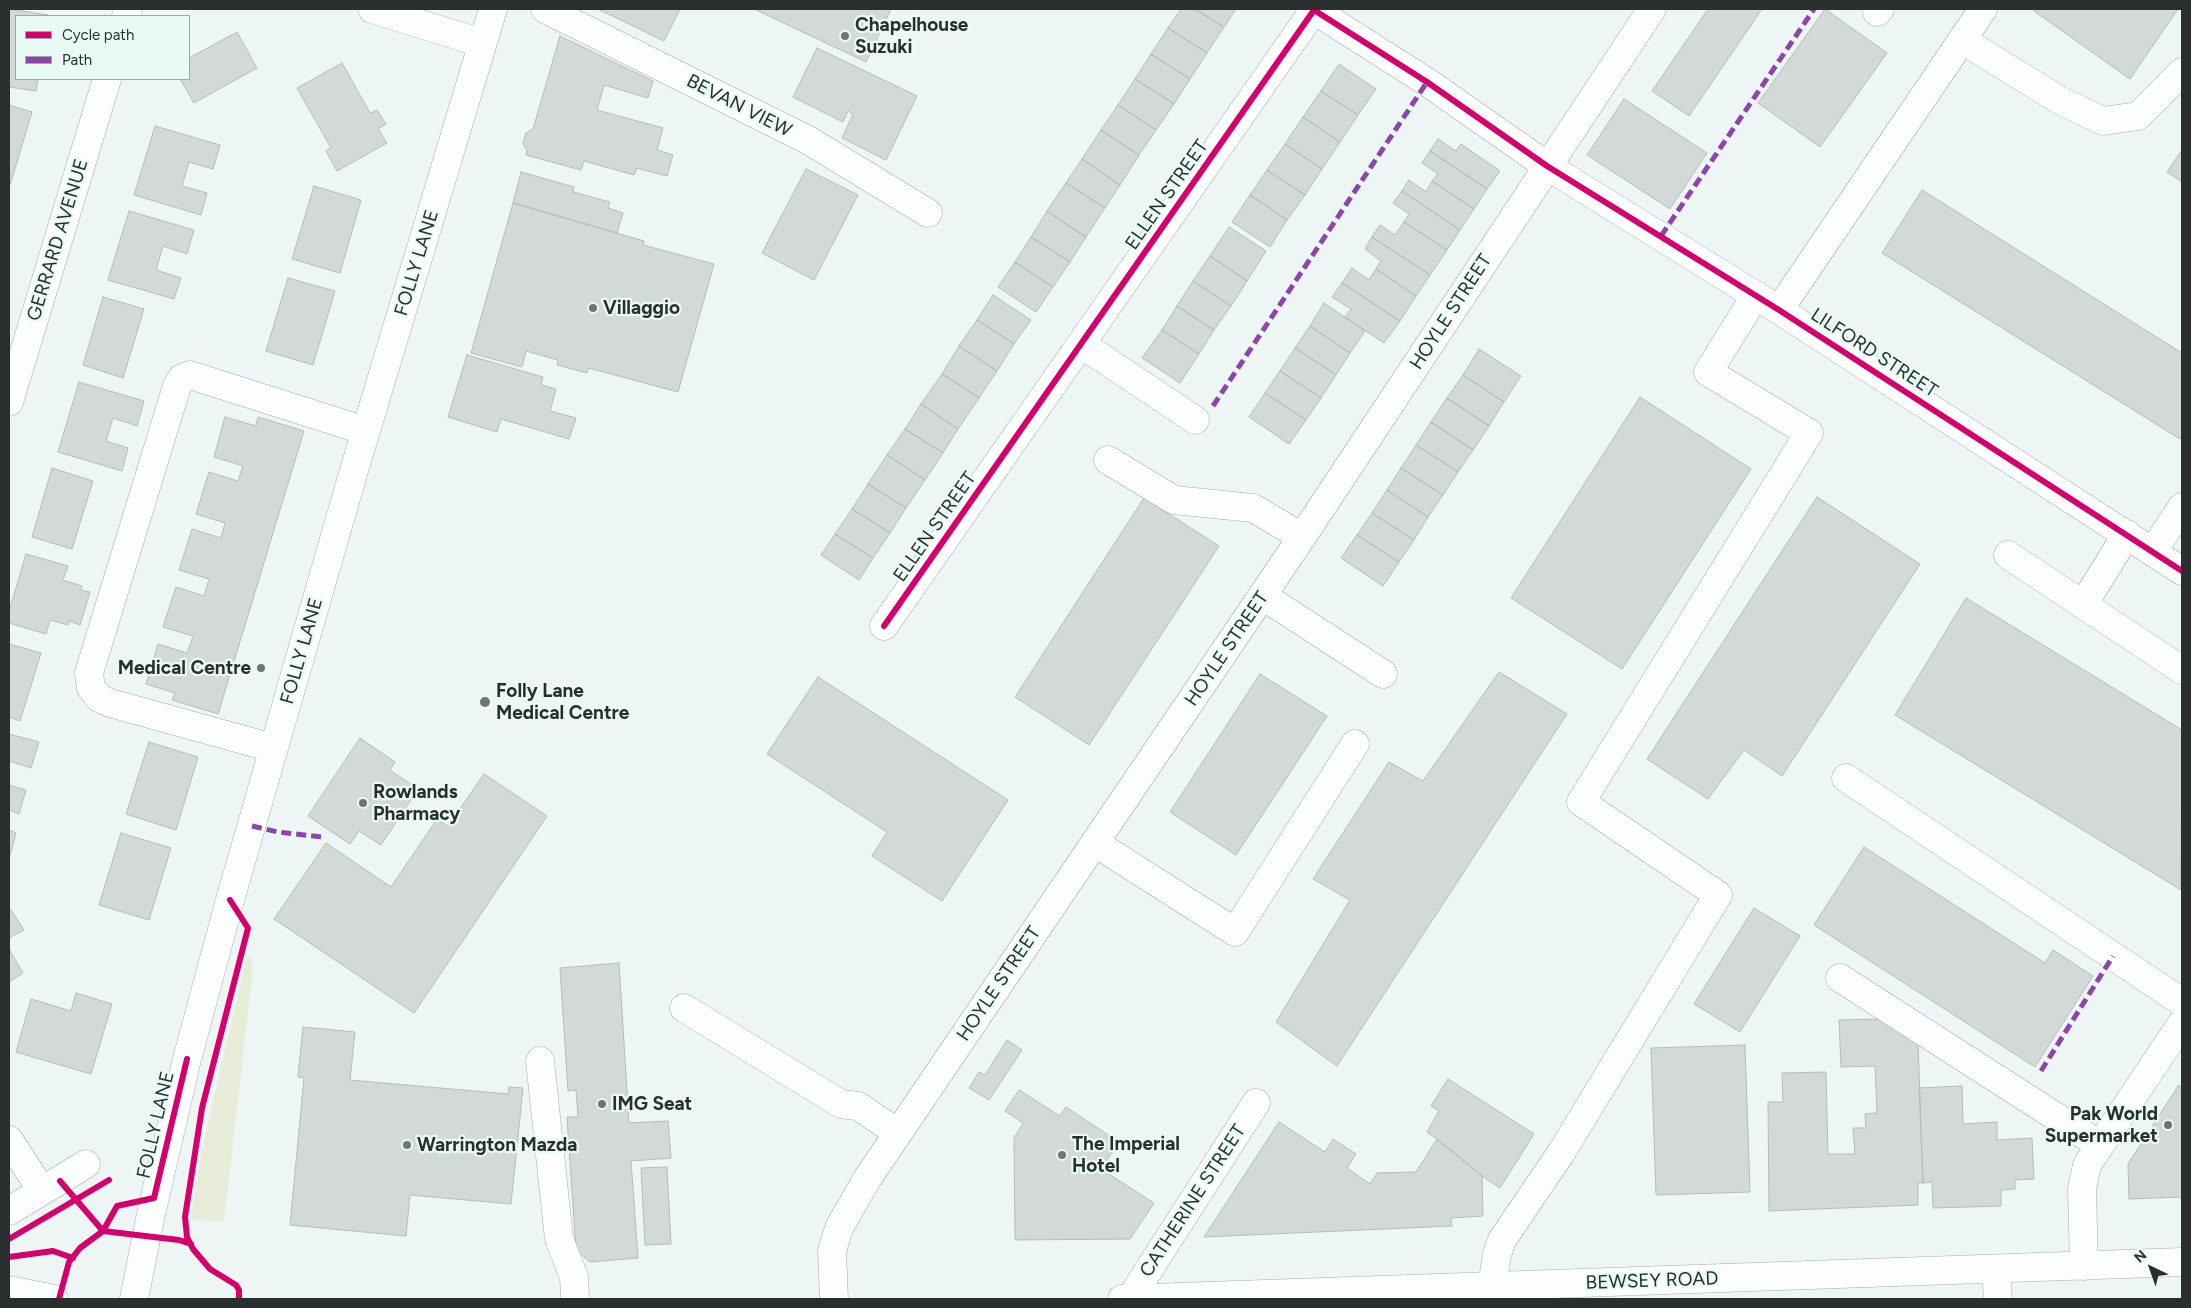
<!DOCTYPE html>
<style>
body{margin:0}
#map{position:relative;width:2191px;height:1308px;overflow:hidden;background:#edf6f4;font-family:Figtree,sans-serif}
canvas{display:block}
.frame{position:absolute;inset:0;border:10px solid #292f2e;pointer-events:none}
.legend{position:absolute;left:15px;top:15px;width:175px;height:65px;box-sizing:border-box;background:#e9faf6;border:1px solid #9ca9a6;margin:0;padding:6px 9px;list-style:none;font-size:15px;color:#292f2e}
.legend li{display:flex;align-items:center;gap:10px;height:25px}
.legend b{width:25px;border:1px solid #9ca9a6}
.north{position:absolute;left:2126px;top:1243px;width:50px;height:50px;-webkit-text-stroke:4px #e9faf6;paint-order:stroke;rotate:318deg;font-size:14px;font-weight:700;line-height:20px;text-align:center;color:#292f2e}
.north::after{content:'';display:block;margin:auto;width:18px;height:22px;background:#292f2e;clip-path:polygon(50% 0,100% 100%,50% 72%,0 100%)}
</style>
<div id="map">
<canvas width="2191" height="1308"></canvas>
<div class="frame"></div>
<ul class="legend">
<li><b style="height:6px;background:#d6006c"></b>Cycle path</li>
<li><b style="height:6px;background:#8e44ad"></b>Path</li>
</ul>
<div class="north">N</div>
</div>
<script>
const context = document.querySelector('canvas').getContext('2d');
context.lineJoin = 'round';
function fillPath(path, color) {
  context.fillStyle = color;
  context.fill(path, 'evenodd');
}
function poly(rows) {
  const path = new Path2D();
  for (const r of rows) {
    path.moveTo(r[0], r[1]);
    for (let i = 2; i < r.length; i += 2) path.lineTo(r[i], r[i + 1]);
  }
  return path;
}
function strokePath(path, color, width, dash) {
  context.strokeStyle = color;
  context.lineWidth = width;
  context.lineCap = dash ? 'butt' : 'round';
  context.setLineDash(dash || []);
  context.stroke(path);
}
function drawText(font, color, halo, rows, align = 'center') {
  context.font = font + ' Figtree,sans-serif';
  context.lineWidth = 4.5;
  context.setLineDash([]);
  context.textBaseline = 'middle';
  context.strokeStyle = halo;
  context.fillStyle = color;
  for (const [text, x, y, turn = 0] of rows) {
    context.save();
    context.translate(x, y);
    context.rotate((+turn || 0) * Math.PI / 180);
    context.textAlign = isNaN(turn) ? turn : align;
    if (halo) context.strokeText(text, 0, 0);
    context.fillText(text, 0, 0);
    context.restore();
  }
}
const green = poly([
 [247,956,252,957,252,977,224,1222,190,1220,203,1144]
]);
const building = poly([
 [9,9,48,15,16,16,16,79,38,79,36,91,9,87,9,9],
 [598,9,680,9,664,41,598,9],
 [754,9,891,9,866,62,754,9],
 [1181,9,1195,9,1224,27,1207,53,1168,28,1181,9],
 [1195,9,1236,9,1224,27,1195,9],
 [1708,9,1762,9,1689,116,1652,91,1708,9],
 [1825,9,1887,53,1820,147,1758,103,1825,9],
 [2036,9,2178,9,2130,79,2034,11,2036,9],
 [1168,28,1207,53,1190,79,1151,54,1168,28],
 [237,32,257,68,194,103,180,79,189,79,189,58,237,32],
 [560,36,653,81,648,98,604,85,597,110,663,128,657,150,673,155,667,176,637,168,634,175,584,161,581,170,526,155,527,150,523,144,526,133,533,129,560,36],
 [817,48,917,96,886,160,842,138,853,114,848,111,843,122,793,97,817,48],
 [1151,54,1190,79,1174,104,1135,79,1151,54],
 [342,63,370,113,377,110,386,124,378,129,387,143,337,171,326,151,331,148,297,88,342,63],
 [1339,64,1376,89,1358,115,1321,91,1339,64],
 [1135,79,1174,104,1156,130,1118,105,1135,79],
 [1321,91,1358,115,1340,142,1303,117,1321,91],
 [1624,99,1707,153,1670,209,1587,155,1624,99],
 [9,105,32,112,10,185,9,185,9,105],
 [1118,105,1156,130,1139,155,1101,130,1118,105],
 [1303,117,1340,142,1322,169,1285,144,1303,117],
 [155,126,220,145,213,169,189,162,182,186,207,193,201,215,134,195,155,126],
 [1101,130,1139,155,1120,185,1082,159,1101,130],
 [1438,139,1456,151,1461,144,1500,171,1487,189,1430,151,1438,139],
 [1285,144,1322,169,1305,195,1267,170,1285,144],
 [2182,150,2182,182,2167,172,2182,150],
 [1430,151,1487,189,1474,209,1432,181,1438,174,1422,163,1430,151],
 [1082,159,1120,185,1105,208,1066,183,1082,159],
 [806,169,858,195,814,280,762,253,806,169],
 [1267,170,1305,195,1287,220,1250,195,1267,170],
 [521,172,574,187,573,192,610,202,608,208,623,213,617,233,513,203,521,172],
 [1409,180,1426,192,1432,181,1474,209,1460,230,1402,191,1409,180],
 [1066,183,1105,208,1086,237,1047,211,1066,183],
 [314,186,361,200,340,273,292,259,314,186],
 [1922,190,2182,353,2182,436,2180,439,1882,253,1922,190],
 [1402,191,1460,230,1447,250,1404,222,1409,214,1393,203,1402,191],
 [1250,195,1287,220,1270,247,1232,222,1250,195],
 [513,203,644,241,643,245,714,264,678,392,589,368,587,373,557,365,558,360,526,351,522,367,471,353,513,203],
 [129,211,194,230,187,254,163,246,156,270,181,278,174,299,108,280,129,211],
 [1047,211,1086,237,1070,262,1031,237,1047,211],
 [1404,222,1447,250,1430,275,1372,237,1380,225,1395,235,1404,222],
 [1229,227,1266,251,1247,281,1210,256,1229,227],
 [1031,237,1070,262,1053,287,1015,262,1031,237],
 [1372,237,1430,275,1416,296,1376,269,1381,261,1365,249,1372,237],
 [1210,256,1247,281,1231,306,1193,281,1210,256],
 [1015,262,1053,287,1036,312,998,287,1015,262],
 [1352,268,1369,280,1376,269,1416,296,1400,321,1342,283,1352,268],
 [288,278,335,291,313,365,266,351,288,278],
 [1193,281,1231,306,1214,330,1177,306,1193,281],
 [1342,283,1400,321,1384,343,1345,317,1351,309,1332,297,1342,283],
 [993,295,1031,320,1014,344,977,320,993,295],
 [103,297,144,309,123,378,83,365,103,297],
 [1324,303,1365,331,1350,353,1310,326,1324,303],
 [1177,306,1214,330,1199,354,1162,330,1177,306],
 [977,320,1014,344,997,371,959,346,977,320],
 [1310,326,1350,353,1336,375,1295,348,1310,326],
 [1162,330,1199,354,1180,383,1142,358,1162,330],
 [959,346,997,371,979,398,942,374,959,346],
 [1295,348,1336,375,1321,398,1280,371,1295,348],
 [1479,349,1521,376,1504,402,1463,375,1479,349],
 [467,355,543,377,541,385,556,389,550,411,576,418,569,439,501,419,497,432,448,417,467,355],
 [1280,371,1321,398,1306,420,1265,393,1280,371],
 [942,374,979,398,958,429,921,404,942,374],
 [1463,375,1504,402,1489,426,1447,398,1463,375],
 [79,382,144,401,137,426,113,418,106,441,128,448,122,471,58,452,79,382],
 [1265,393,1306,420,1289,444,1249,417,1265,393],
 [1640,397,1751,469,1622,669,1511,598,1640,397],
 [1447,398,1489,426,1473,450,1431,422,1447,398],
 [921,404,958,429,943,453,905,429,921,404],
 [225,417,256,426,258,417,304,431,218,714,172,700,175,693,146,684,158,644,187,653,193,636,163,627,176,587,204,596,209,579,179,570,192,529,221,538,225,523,196,514,209,472,238,481,243,466,214,457,225,417],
 [1431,422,1473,450,1458,472,1416,445,1431,422],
 [905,429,943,453,925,480,887,455,905,429],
 [1416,445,1458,472,1443,495,1401,468,1416,445],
 [887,455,925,480,906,508,868,484,887,455],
 [52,468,93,481,72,549,32,537,52,468],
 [1401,468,1443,495,1428,517,1387,490,1401,468],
 [868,484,906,508,890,533,852,509,868,484],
 [1387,490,1428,517,1414,540,1372,513,1387,490],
 [1817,497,1920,564,1782,776,1744,750,1708,799,1647,759,1817,497],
 [1144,498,1219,546,1089,745,1015,697,1144,498],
 [852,509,890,533,873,558,835,534,852,509],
 [1372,513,1414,540,1399,562,1357,535,1372,513],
 [835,534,873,558,859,580,821,555,835,534],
 [1357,535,1399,562,1383,586,1341,558,1357,535],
 [26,554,68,566,63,580,82,586,81,590,90,592,80,625,69,621,68,625,50,620,46,634,9,623,9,611,26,554],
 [1966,598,2182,730,2181,890,1895,715,1966,598],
 [9,644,41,653,20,721,9,717,9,644],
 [1499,672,1567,714,1337,1066,1276,1022,1350,900,1313,879,1389,762,1423,781,1499,672],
 [1260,674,1327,716,1236,855,1170,812,1260,674],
 [818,677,1008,800,942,901,872,856,887,832,767,754,818,677],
 [9,734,39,742,31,768,9,761,9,734],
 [360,738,395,762,390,770,418,789,381,845,359,831,350,844,308,816,360,738],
 [149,742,198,757,176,830,126,814,149,742],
 [484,774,547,816,414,1013,274,919,326,843,391,887,437,819,448,826,484,774],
 [9,785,26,790,19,814,9,810,9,785],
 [9,830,16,833,10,855,9,855,9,830],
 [121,833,171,848,149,920,99,905,121,833],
 [1864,847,2045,963,2053,950,2093,976,2035,1067,1814,925,1864,847],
 [9,907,24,930,9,938,9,907],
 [1754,908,1800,936,1740,1032,1694,1004,1754,908],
 [9,949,23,973,9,982,9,949],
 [619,963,629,1123,668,1121,671,1158,631,1161,638,1258,590,1262,576,1250,567,1117,578,1117,576,1090,568,1091,560,968,619,963],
 [76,993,112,1004,91,1074,16,1052,31,999,71,1011,76,993],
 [1881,1019,1918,1042,1923,1183,1918,1183,1918,1205,1769,1211,1768,1102,1783,1102,1782,1073,1826,1072,1828,1154,1855,1154,1853,1128,1866,1128,1865,1114,1877,1113,1875,1066,1841,1067,1839,1020,1881,1019],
 [303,1027,355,1032,350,1080,508,1094,509,1087,523,1088,511,1204,410,1195,406,1236,290,1225,304,1078,298,1077,303,1027],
 [1007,1040,1022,1050,989,1100,969,1088,979,1072,985,1075,1007,1040],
 [1745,1045,1750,1192,1656,1195,1651,1048,1745,1045],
 [1448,1079,1534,1134,1500,1188,1482,1176,1437,1139,1427,1132,1439,1111,1431,1106,1448,1079],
 [1962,1086,1963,1124,1997,1122,1997,1140,2032,1138,2034,1179,2015,1180,2015,1189,2001,1190,2001,1206,1933,1208,1932,1182,1923,1183,1919,1088,1962,1086],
 [2178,1086,2182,1086,2182,1197,2129,1199,2128,1164,2178,1086],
 [1019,1090,1060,1116,1066,1107,1119,1142,1101,1169,1154,1203,1130,1239,1015,1240,1014,1138,1023,1123,1005,1111,1019,1090],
 [1279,1122,1325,1152,1333,1139,1356,1154,1347,1168,1370,1184,1377,1173,1416,1172,1437,1139,1482,1176,1483,1216,1451,1218,1452,1226,1204,1237,1279,1122],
 [667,1167,671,1244,645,1245,641,1168,667,1167]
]);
const minor = poly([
 [372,9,482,43],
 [545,9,808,140,928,213],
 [1877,12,1880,9],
 [126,16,128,9],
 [1962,40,2061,101,2103,121,2138,116,2182,72],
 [1779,310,1983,9],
 [1081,344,1195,420],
 [9,402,107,79],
 [1108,460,1174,500,1253,508,1302,537],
 [2153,551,2182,507],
 [2008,555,2182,670],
 [1263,596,1383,674],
 [2083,605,2127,534],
 [884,626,1314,10,1427,82,1547,166,1779,310,2182,571],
 [273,748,110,703,99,698,91,688,89,673,177,386,182,378,190,375,366,431],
 [1846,778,2182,1002],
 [1095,843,1235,932,1355,744],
 [1840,978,2100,1145],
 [684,1008,841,1104,858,1106,898,1133],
 [540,1061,559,1239,574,1277,575,1299],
 [9,1140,42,1191],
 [9,1211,86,1164],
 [2084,1266,2082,1189,2087,1165,2182,1023],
 [1996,1270,1998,1299],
 [1492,1286,1497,1254,1502,1240,1561,1153,1718,895,1581,802,1809,433,1708,372,1756,295],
 [9,1290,54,1299],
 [134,1299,151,1214,187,1059,230,900,355,467,493,9],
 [834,1299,832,1251,839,1228,867,1179,1302,537,1652,9],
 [1122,1299,2182,1262],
 [1130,1299,1256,1103]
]);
const quiet = poly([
 [1661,236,1814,9],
 [1213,406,1427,82],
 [252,826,278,832,322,837],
 [2041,1071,2113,956]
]);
const cycleway = poly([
 [884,626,1314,10,1427,82,1547,166,1779,310,2182,571],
 [230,900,248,928,202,1108,185,1217,187,1237,193,1249,210,1269,236,1285,239,1290,239,1299],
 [60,1181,103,1231],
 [103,1231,179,1240,191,1244],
 [9,1239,109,1180],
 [9,1257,53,1251,73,1258],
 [59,1299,69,1262,80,1248,103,1231,117,1206,154,1198,187,1059]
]);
const markers = [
 [845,36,5,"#6e7573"],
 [593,308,5,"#6e7573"],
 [261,668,5,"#6e7573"],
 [485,702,6,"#6e7573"],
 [363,803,5,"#6e7573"],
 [602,1104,5,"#6e7573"],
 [2168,1125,5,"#6e7573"],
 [407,1145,5,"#6e7573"],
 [1062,1155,5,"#6e7573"]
];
const poiNames = [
 ["Chapelhouse",855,25],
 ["Suzuki",855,47],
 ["Villaggio",603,308],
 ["Medical Centre",251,668,"right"],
 ["Folly Lane",496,691],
 ["Medical Centre",496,713],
 ["Rowlands",373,792],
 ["Pharmacy",373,814],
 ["IMG Seat",612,1104],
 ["Pak World",2158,1114,"right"],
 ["Supermarket",2158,1136,"right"],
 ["The Imperial",1072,1144],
 ["Hotel",1072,1166],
 ["Warrington Mazda",417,1145]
];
const streetNames = [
 ["BEVAN VIEW",739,106,27],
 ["ELLEN STREET",1167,195,-55],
 ["GERRARD AVENUE",58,240,-73],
 ["FOLLY LANE",417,263,-73],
 ["HOYLE STREET",1451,312,-57],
 ["LILFORD STREET",1874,353,33],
 ["ELLEN STREET",935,527,-55],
 ["HOYLE STREET",1227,649,-56],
 ["FOLLY LANE",302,651,-74],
 ["HOYLE STREET",999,984,-56],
 ["FOLLY LANE",156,1125,-77],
 ["CATHERINE STREET",1193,1201,-57],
 ["BEWSEY ROAD",1652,1281,-2]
];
fillPath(green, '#e6ecd8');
fillPath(building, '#d3d9d6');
strokePath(building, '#b4bbb8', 1);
strokePath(minor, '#a4aba9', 29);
strokePath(minor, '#fcfefd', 28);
strokePath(quiet, '#8e44ad', 5, [10, 5]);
strokePath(cycleway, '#d6006c', 6);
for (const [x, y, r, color] of markers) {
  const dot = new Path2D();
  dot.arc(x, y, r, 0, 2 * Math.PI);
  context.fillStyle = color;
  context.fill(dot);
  strokePath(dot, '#e9faf6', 2);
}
drawText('bold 19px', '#292f2e', '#e9faf6', poiNames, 'left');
drawText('19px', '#292f2e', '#e9faf6', streetNames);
</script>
